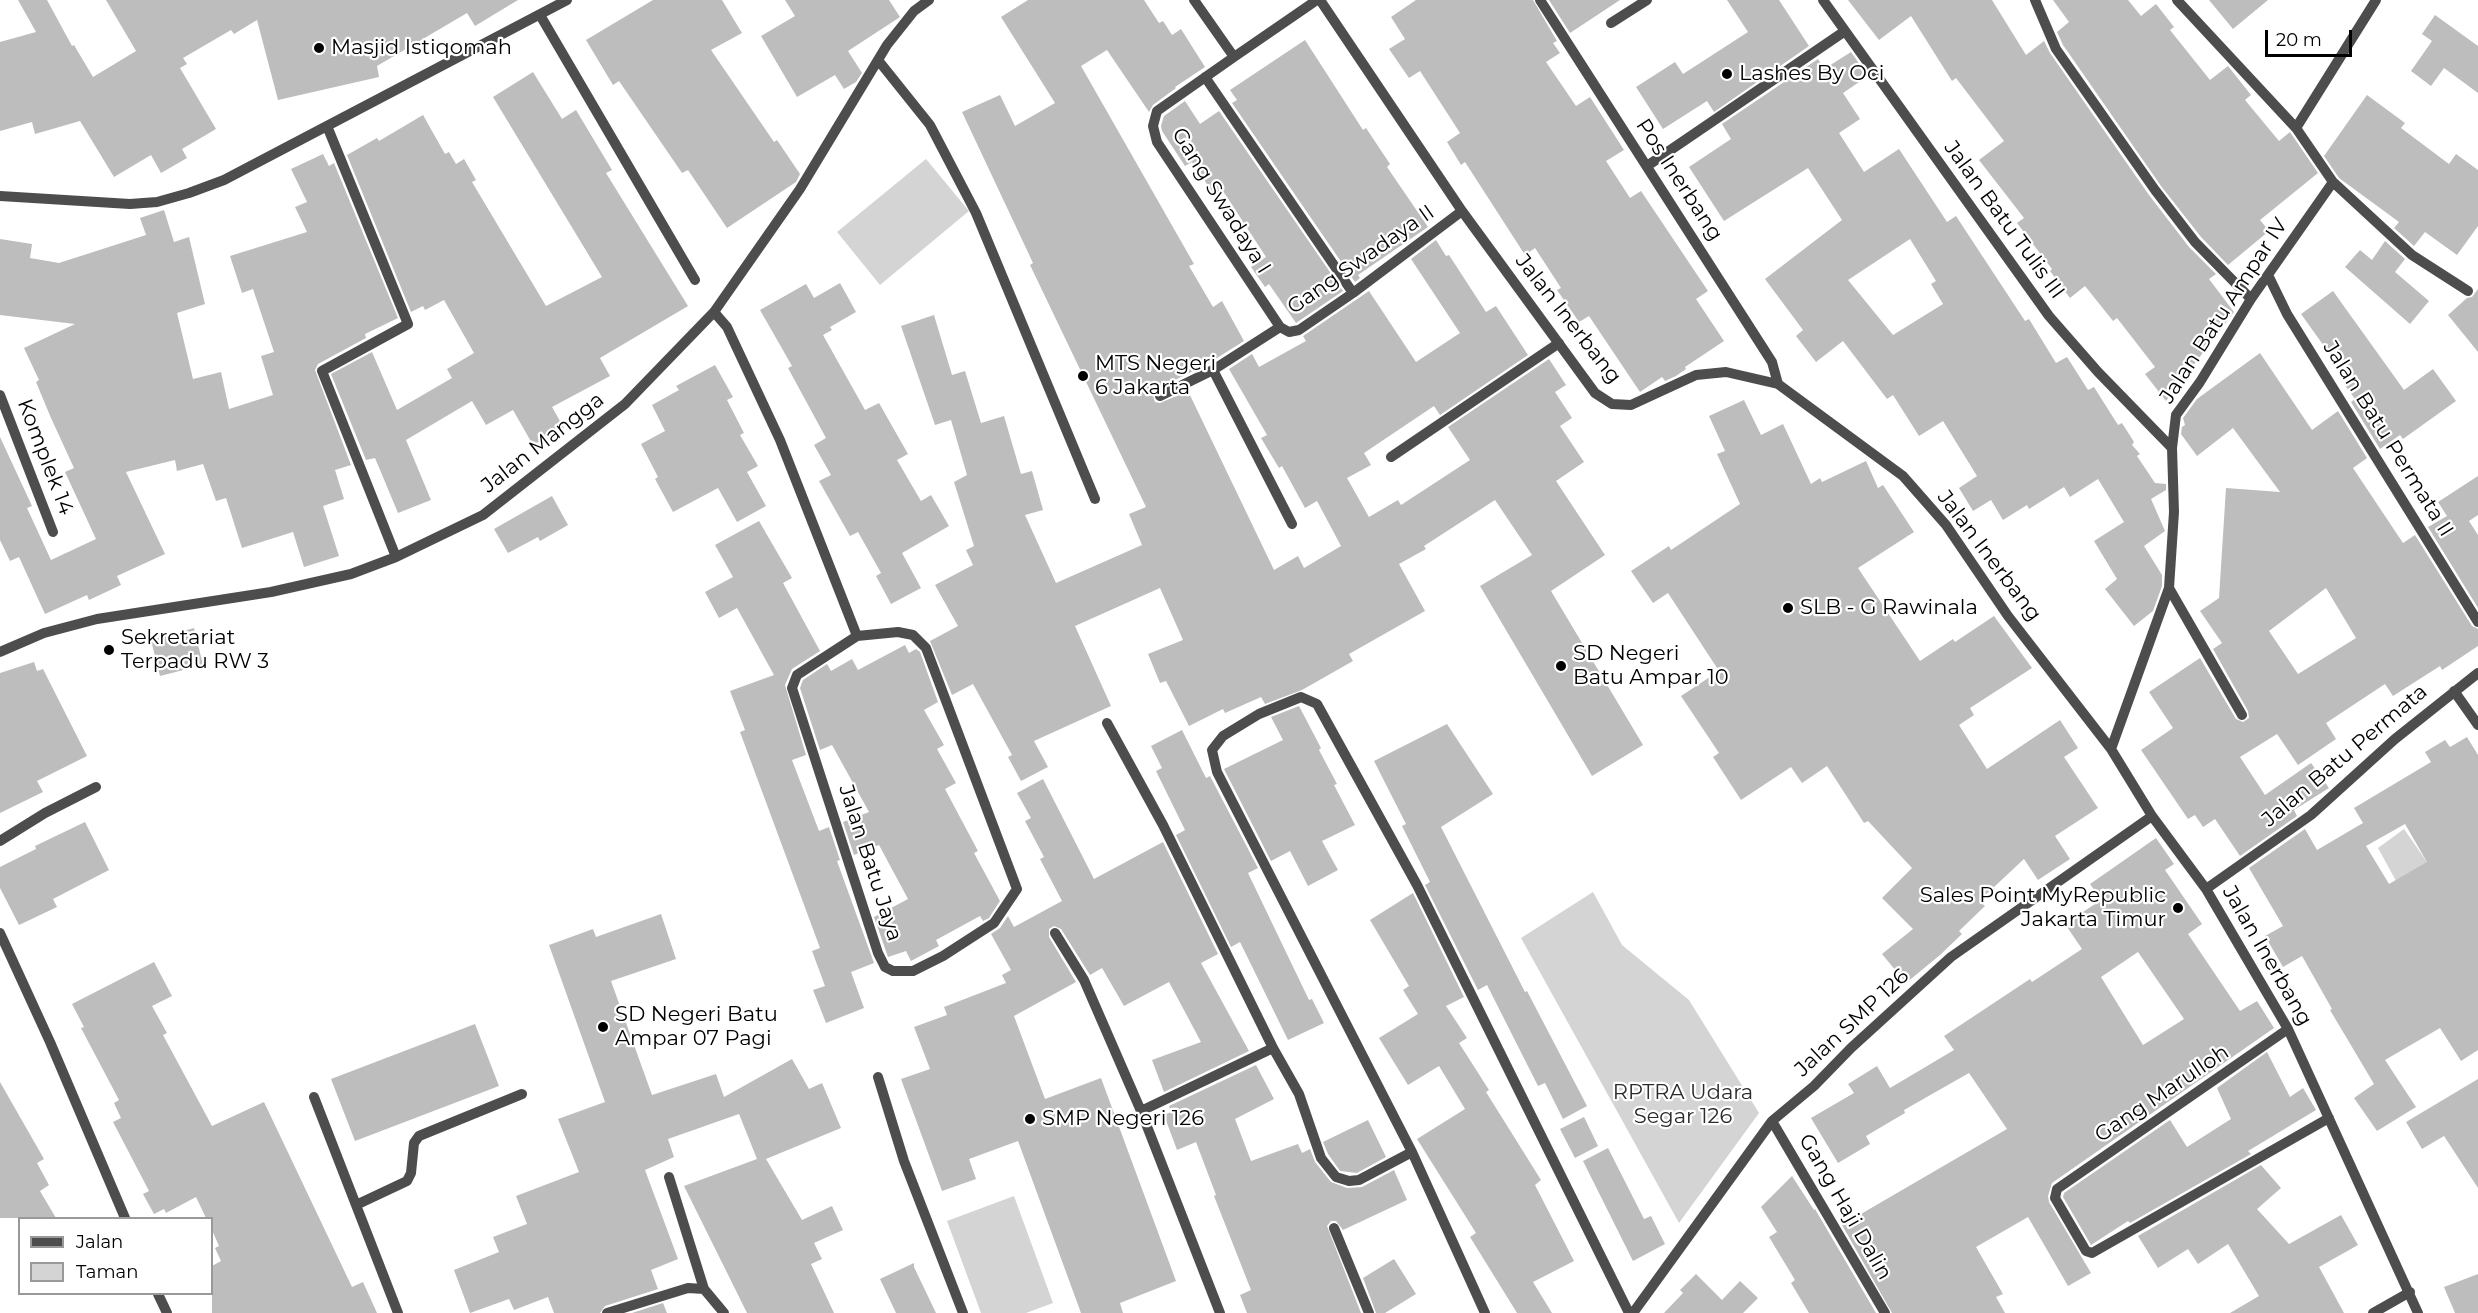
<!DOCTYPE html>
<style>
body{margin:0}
#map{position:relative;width:2478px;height:1313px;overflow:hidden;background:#fff;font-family:Montserrat,sans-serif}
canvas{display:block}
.legend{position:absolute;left:18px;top:1217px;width:195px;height:78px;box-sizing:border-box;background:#fff;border:2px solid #999;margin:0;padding:8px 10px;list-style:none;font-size:18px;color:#000}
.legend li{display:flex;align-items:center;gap:12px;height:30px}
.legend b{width:30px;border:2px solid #999}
.scale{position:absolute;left:2265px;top:30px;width:87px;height:27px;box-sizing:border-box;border:3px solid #000;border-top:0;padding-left:8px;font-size:18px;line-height:21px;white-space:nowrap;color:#000;-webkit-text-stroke:4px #fff;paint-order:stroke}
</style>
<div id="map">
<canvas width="2478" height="1313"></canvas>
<ul class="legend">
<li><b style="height:8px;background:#4d4d4d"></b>Jalan</li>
<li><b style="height:16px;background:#d4d4d4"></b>Taman</li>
</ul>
<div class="scale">20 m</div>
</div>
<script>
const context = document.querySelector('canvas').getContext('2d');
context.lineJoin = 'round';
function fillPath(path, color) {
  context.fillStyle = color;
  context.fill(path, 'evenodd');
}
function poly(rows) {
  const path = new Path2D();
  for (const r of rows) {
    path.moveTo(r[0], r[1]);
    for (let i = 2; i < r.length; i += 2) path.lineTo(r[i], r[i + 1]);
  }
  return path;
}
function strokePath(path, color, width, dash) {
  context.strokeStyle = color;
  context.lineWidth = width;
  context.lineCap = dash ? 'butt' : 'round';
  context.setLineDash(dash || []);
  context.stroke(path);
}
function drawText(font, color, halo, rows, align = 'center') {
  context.font = font + ' Montserrat,sans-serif';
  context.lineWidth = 4.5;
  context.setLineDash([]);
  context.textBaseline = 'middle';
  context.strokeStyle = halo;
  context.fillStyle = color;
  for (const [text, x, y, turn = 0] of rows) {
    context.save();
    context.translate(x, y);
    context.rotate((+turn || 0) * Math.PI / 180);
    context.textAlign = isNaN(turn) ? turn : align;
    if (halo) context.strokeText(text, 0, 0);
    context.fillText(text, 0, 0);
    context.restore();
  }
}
const green = poly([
 [926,159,969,211,880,285,837,232],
 [2404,829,2448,892,2413,912,2378,848],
 [1593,892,1622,945,1689,1000,1759,1113,1679,1223,1521,938],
 [1014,1196,1053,1303,1026,1313,981,1313,947,1221]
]);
const building = poly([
 [18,0,47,0,72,46,74,45,93,77,136,51,106,0,518,0,475,26,467,13,377,66,379,77,278,100,257,20,234,34,231,30,183,58,187,64,180,68,216,129,182,149,187,158,161,173,151,155,114,177,80,121,35,134,32,122,0,131,0,42,36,32],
 [653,0,722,0,742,33,711,50,774,142,777,140,800,174,796,182,727,228,688,170,682,173,619,81,613,85,586,40],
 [785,0,889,0,900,17,848,51,862,73,856,82,844,89,835,75,797,97,761,36,795,16],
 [1028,0,1144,0,1159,23,1163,21,1172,35,1181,29,1205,67,1175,87,1176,88,1153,105,1149,112,1107,50,1081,66,1194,264,1189,266,1213,307,1222,301,1244,341,1209,363,1157,389,1153,396,1155,402,1160,403,1188,391,1274,570,1298,556,1304,568,1341,546,1317,501,1305,508,1282,466,1279,468,1261,438,1267,435,1229,369,1252,354,1259,367,1306,341,1303,336,1369,291,1416,362,1460,333,1411,259,1436,240,1446,256,1449,255,1486,312,1496,306,1528,355,1440,415,1434,406,1364,453,1371,465,1347,478,1369,517,1398,500,1401,505,1470,460,1448,427,1549,359,1566,385,1555,392,1572,418,1560,426,1584,462,1556,481,1605,555,1551,591,1643,745,1592,776,1480,586,1532,555,1495,500,1424,546,1426,549,1399,564,1425,611,1349,654,1353,661,1302,690,1265,704,1261,697,1225,713,1223,709,1189,726,1166,681,1160,683,1148,654,1183,640,1160,588,1075,626,1111,706,1034,741,1048,767,1021,781,1008,757,1012,755,973,684,952,695,930,641,958,626,935,585,973,565,966,550,974,546,954,482,967,475,951,420,935,425,901,326,934,315,952,375,965,371,981,423,1004,416,1021,474,1032,471,1043,510,1025,515,1056,583,1142,545,1129,514,1146,507,1030,265,1033,263,962,112,1000,95,1015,126,1055,103,1001,17],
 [1416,0,1533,0,1557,41,1553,43,1560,53,1546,62,1576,106,1590,97,1624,150,1606,161,1630,198,1641,191,1708,291,1696,299,1724,341,1685,367,1686,369,1676,376,1665,381,1662,377,1640,392,1589,316,1579,322,1557,290,1561,288,1535,248,1525,255,1465,162,1461,165,1447,142,1460,133,1420,71,1409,78,1389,49,1405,39,1391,17],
 [1549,0,1620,0,1570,33],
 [1727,0,1779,0,1809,46,1714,112,1707,101,1663,129,1636,87,1675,62,1683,74,1748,32],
 [1848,0,1992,0,2026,55,2044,41,2050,53,2149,195,2189,247,2216,274,2209,279,2234,312,2166,401,2145,374,2155,367,2117,318,2113,321,2085,286,2070,298,2050,271,2052,269,2017,223,2024,218,1979,160,2004,141,1956,78,1952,81,1911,16,1879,40],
 [2053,0,2128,0,2141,16,2156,4,2174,27,2170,30,2210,80,2228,66,2251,95,2245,100,2279,141,2290,132,2318,173,2260,220,2269,231,2228,265,2201,237,2161,186,2063,45,2057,32,2069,22],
 [2209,0,2268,0,2233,29],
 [2435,15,2478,46,2478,93,2444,68,2431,86,2411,71,2432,41,2422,34],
 [1305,40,1363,130,1366,128,1390,164,1387,167,1428,227,1358,275,1360,278,1355,282,1232,103,1237,100,1230,90],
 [1851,52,1868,76,1843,93,1860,119,1839,133,1864,172,1899,149,1947,222,1956,216,2025,321,2029,319,2056,363,2067,357,2088,390,2094,387,2118,425,2122,423,2134,442,2132,445,2140,454,2137,456,2155,483,2166,484,2166,490,2151,499,2165,531,2144,546,2162,575,2162,586,2153,611,2134,626,2105,589,2117,579,2094,541,2124,522,2098,479,2070,497,2064,487,2029,509,2027,505,2003,520,1991,500,1973,511,1959,488,1977,476,1943,421,1919,436,1893,395,1887,399,1843,341,1816,362,1796,336,1803,330,1765,279,1842,220,1808,168,1724,221,1689,167,1731,139,1722,124,1818,59,1824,69],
 [1910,239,1936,281,1931,284,1943,304,1893,335,1848,280],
 [533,72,562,119,576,110,612,170,606,173,688,306,600,358,610,376,552,407,564,428,533,445,513,410,486,425,472,401,406,440,431,500,398,513,375,458,366,460,331,374,372,352,397,410,452,378,447,369,474,353,444,300,425,310,423,306,411,312,347,155,377,138,379,141,423,115,445,154,449,152,456,164,464,159,476,180,472,182,546,306,602,277,493,97],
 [2367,95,2405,123,2401,128,2449,164,2456,154,2478,170,2478,226,2457,255,2425,232,2414,246,2394,228,2399,222,2339,178,2324,156],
 [1185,101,1200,124,1219,111,1343,291,1296,323,1269,284,1265,287,1251,267,1266,257,1223,191,1215,196,1192,162,1185,166,1162,131,1161,126,1164,116],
 [323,154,329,166,334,163,398,318,365,334,366,338,318,364,315,370,351,465,335,470,344,499,323,506,339,556,304,567,293,532,242,548,226,498,216,501,203,464,177,471,175,460,126,472,165,554,117,576,121,585,89,600,87,595,45,614,19,557,10,561,0,540,0,437,32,506,27,508,51,560,96,539,65,472,74,468,51,418,36,382,39,380,24,348,75,324,0,315,0,239,32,244,30,258,59,263,146,235,140,218,164,210,174,242,189,237,205,304,177,313,193,379,221,372,229,409,273,395,261,356,274,352,253,289,242,293,230,256,307,232,295,207,307,202,291,169],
 [2385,241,2405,259,2395,272,2429,301,2410,324,2345,267,2360,250,2372,260],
 [840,283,856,312,830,327,832,330,823,335,865,410,879,403,908,454,897,460,921,501,931,495,949,526,902,553,921,588,891,604,876,576,881,573,858,532,850,536,819,481,831,475,814,445,826,438,788,368,792,366,760,310,806,284,814,298],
 [2478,289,2478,352,2448,315,2467,298,2472,297],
 [2333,291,2404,390,2433,369,2456,401,2403,439,2400,435,2380,449,2351,402,2355,399,2344,384,2349,381,2301,314],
 [2260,353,2312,430,2338,411,2367,458,2353,468,2403,543,2415,535,2472,626,2478,629,2478,646,2442,670,2440,666,2393,696,2385,684,2326,723,2336,739,2298,765,2277,734,2240,757,2265,795,2311,763,2329,788,2294,810,2297,816,2240,856,2215,819,2203,827,2195,815,2188,819,2141,750,2173,728,2149,692,2200,658,2236,719,2243,722,2249,718,2248,711,2213,649,2222,643,2200,611,2219,598,2226,488,2280,492,2233,428,2197,456,2181,434,2182,427,2185,425,2183,418,2197,399],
 [2326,588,2356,638,2298,674,2269,631],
 [715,365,733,397,727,400,744,433,740,435,758,466,747,472,766,506,737,522,718,488,673,512,655,479,658,477,641,444,665,431,652,405,679,390,676,386],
 [1744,400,1761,435,1783,424,1811,484,1820,478,1822,482,1866,461,1878,488,1883,485,1914,532,1858,568,1920,661,1953,639,1955,642,1994,616,2032,668,1970,708,1974,715,1959,725,1987,769,2060,720,2078,748,2064,757,2098,808,2055,836,2070,859,2038,880,2024,859,1979,901,1985,906,1959,931,1962,934,1940,955,1906,983,1882,954,1913,929,1882,898,1912,868,1868,821,1864,823,1827,766,1802,783,1791,767,1741,800,1713,757,1719,753,1681,696,1719,671,1668,593,1653,603,1631,571,1669,546,1671,550,1740,504,1717,454,1725,451,1709,416],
 [2478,476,2478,515,2469,521,2478,535,2478,608,2428,527,2447,516,2438,502],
 [552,496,568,525,540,541,538,537,508,553,494,529],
 [759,521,792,578,783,583,820,651,792,669,785,685,806,755,792,760,819,831,829,827,840,860,837,861,874,963,851,972,864,1008,826,1023,813,990,825,986,812,951,820,948,740,732,745,730,730,691,774,675,737,608,719,618,705,592,733,577,715,545],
 [194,628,203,665,160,676,151,640],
 [905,645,909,653,916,649,920,652,938,702,924,710,944,745,937,749,956,783,945,789,978,851,974,853,1000,901,989,918,983,921,980,916,936,940,939,946,911,961,906,951,888,957,874,917,908,899,879,845,854,855,843,822,869,812,832,745,820,750,800,688,803,680,827,664,831,671,852,659,858,670],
 [34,662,37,671,43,669,87,756,37,781,43,792,0,813,0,673],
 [1299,706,1321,748,1319,750,1337,784,1334,785,1355,825,1322,841,1338,870,1308,886,1290,851,1271,861,1224,769,1283,740,1271,717],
 [1447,724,1493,794,1441,827,1525,992,1527,991,1587,1106,1563,1119,1545,1083,1538,1086,1487,985,1478,990,1425,885,1430,882,1402,826,1406,824,1374,761],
 [1182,730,1206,778,1210,776,1258,868,1248,873,1309,1000,1312,999,1324,1023,1288,1040,1240,942,1231,947,1176,835,1185,830,1156,771,1162,768,1151,746],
 [2467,737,2478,755,2478,1050,2461,1061,2440,1028,2385,1060,2416,1107,2377,1131,2354,1098,2374,1084,2330,1010,2332,1009,2302,956,2283,967,2265,936,2283,926,2249,868,2305,829,2317,850,2363,823,2354,808,2431,762,2425,752,2445,740,2450,747],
 [2405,824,2427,862,2389,884,2366,846],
 [1043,779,1094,879,1163,842,1218,954,1201,963,1249,1051,1164,1092,1152,1060,1201,1042,1169,982,1124,1006,1102,968,1090,975,1061,929,1054,926,1049,929,1049,937,1076,982,1014,1016,1045,1099,1101,1078,1176,1281,1120,1303,1123,1313,1081,1313,1018,1141,969,1159,976,1179,942,1191,901,1079,930,1069,914,1027,947,1015,944,1007,1006,983,1002,975,1011,970,991,934,1000,928,1008,916,1014,927,1062,901,1040,859,1044,857,1025,821,1031,818,1017,793],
 [85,822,109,870,53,899,57,907,19,925,0,888,0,867,36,849,35,846],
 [2156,838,2174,864,2165,870,2202,924,2188,934,2240,1011,2257,1001,2274,1028,2052,1183,2048,1196,2049,1202,2091,1273,2068,1286,2028,1217,1976,1247,2003,1294,1996,1297,2005,1313,1892,1313,1842,1225,2007,1129,1969,1073,1904,1110,1905,1113,1866,1136,1870,1144,1838,1163,1811,1118,1854,1093,1848,1084,1877,1066,1890,1088,1954,1050,1944,1036,2030,979,2032,982,2082,949,2065,924,2101,900,2090,884],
 [2138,952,2184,1019,2143,1045,2101,977],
 [1413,893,1464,997,1446,1006,1467,1038,1459,1043,1489,1090,1486,1092,1541,1180,1535,1185,1574,1261,1533,1282,1552,1313,1517,1313,1470,1237,1476,1233,1417,1139,1465,1109,1439,1066,1408,1085,1379,1038,1418,1014,1403,990,1409,986,1370,920],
 [661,914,676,959,611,981,652,1095,716,1074,724,1097,792,1059,809,1089,822,1083,841,1128,766,1159,802,1220,832,1206,843,1230,814,1243,822,1259,811,1264,834,1313,747,1313,684,1186,757,1159,739,1114,668,1139,674,1157,645,1170,678,1259,651,1270,658,1289,605,1306,600,1313,554,1313,548,1297,514,1310,509,1299,470,1313,454,1270,499,1252,493,1237,527,1224,516,1196,579,1172,558,1119,605,1102,549,945,593,929,596,937],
 [154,962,172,996,152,1006,167,1033,163,1035,212,1126,264,1102,352,1287,363,1282,377,1313,212,1313,212,1266,221,1261,215,1248,219,1246,212,1230,212,1218,206,1218,196,1197,166,1213,164,1209,154,1214,143,1194,149,1191,113,1122,121,1118,114,1103,119,1100,81,1028,84,1027,72,1004],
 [475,1024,499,1086,355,1141,331,1079],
 [2267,1052,2290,1097,2303,1088,2316,1110,2248,1151,2251,1154,2130,1223,2128,1221,2091,1245,2063,1197,2064,1193,2170,1120,2187,1147,2231,1119,2217,1088],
 [1256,1065,1274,1099,1235,1119,1251,1161,1298,1144,1302,1153,1310,1149,1315,1162,1331,1182,1347,1188,1362,1187,1394,1170,1407,1200,1343,1230,1336,1221,1331,1221,1327,1226,1361,1313,1247,1313,1240,1295,1251,1290,1214,1196,1216,1195,1196,1142,1177,1150,1164,1115,1171,1112,1169,1106],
 [2478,1079,2478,1188,2444,1136,2422,1149,2406,1122],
 [0,1082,44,1159,37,1163,49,1185,40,1191,56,1218,0,1218],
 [1584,1117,1598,1146,1575,1158,1560,1129],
 [1368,1120,1386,1157,1357,1173,1340,1171,1328,1154,1323,1142],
 [1608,1148,1644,1219,1651,1216,1665,1244,1633,1261,1583,1161],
 [2261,1165,2281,1188,2257,1209,2289,1244,2341,1215,2358,1245,2319,1267,2344,1313,2230,1313,2259,1296,2228,1244,2198,1264,2188,1249,2158,1268,2138,1236],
 [1792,1176,1814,1210,1815,1209,1876,1313,1809,1313,1791,1283,1795,1280,1769,1237,1777,1232,1761,1207],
 [1394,1259,1416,1294,1385,1313,1376,1313,1363,1278],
 [914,1263,914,1267,936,1313,896,1313,880,1279],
 [1696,1274,1722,1300,1740,1281,1758,1298,1743,1313,1664,1313,1683,1293,1680,1290],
 [2478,1274,2478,1313,2455,1313,2444,1287],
 [663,1303,667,1313,632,1313]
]);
const minor = poly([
 [1194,0,1234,57,1317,0],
 [1320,0,1462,211,1595,393,1612,404,1631,405,1696,375,1726,372,1778,384,1903,476,1946,525,2008,616,2111,749,2152,816,2206,889,2288,1029,2418,1313],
 [1540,0,1772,362,1778,384],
 [1823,0,2049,316,2098,372,2172,448],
 [2035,0,2056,49,2155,190,2195,242,2251,299],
 [2177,0,2296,128],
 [540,15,695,280],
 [1611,23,1647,0],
 [1234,57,1157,111,1153,126,1157,142,1280,327,1289,332,1299,330,1353,293,1462,211],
 [878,60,930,125,976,213,1095,499],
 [1205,77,1353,293],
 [327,126,408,324,322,371,396,557],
 [1647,166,1845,31],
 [2333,182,2412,255,2468,291],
 [0,196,130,204,157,202,189,193,224,180,567,0],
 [2268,275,2287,314,2478,622],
 [714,312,727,327,780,440,857,636,797,675,792,688,878,953,885,967,893,971,913,971,943,956,994,923,1017,889,926,648,913,635,898,632,857,636],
 [1213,370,1292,524],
 [0,395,53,532],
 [1160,396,1213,370,1280,327],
 [1391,457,1559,343],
 [2169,588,2242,715],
 [0,652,44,633,97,619,271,592,351,574,396,557,483,515,625,404,714,312,800,189,887,45,914,11,929,0],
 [2454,691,2478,725],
 [1107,723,1163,825,1273,1048,1299,1094,1321,1158,1336,1177,1349,1181,1359,1180,1412,1152,1217,772,1212,750,1223,736,1259,714,1301,697,1317,704,1417,885,1629,1313],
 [2111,749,2169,588,2174,512,2172,448,2176,415,2200,382,2251,299,2333,182,2296,128,2376,0],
 [0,841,45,813,96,787],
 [2206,889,2311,815,2395,739,2478,673],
 [0,933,50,1042,125,1218],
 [1055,933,1084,980,1141,1111,1220,1313],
 [2288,1029,2057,1189,2055,1198,2086,1251,2092,1253,2329,1118],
 [878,1077,904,1161,963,1313],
 [314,1097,398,1313],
 [1141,1111,1273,1048],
 [1772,1121,1885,1313],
 [1412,1152,1485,1313],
 [669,1177,704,1289],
 [356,1205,407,1181,411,1173,414,1143,419,1136,522,1094],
 [1334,1228,1369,1313],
 [158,1294,167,1313],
 [607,1313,688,1288,704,1289,724,1313],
 [1633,1313,1772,1121,1814,1086,1851,1048,1951,957,2152,816],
 [2373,1313,2410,1292]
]);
const markers = [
 [319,48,6,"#000"],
 [1727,74,6,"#000"],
 [1083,376,6,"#000"],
 [1788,608,6,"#000"],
 [109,650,6,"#000"],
 [1561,666,6,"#000"],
 [2178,908,6,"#000"],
 [603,1027,6,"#000"],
 [1030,1119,6,"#000"]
];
const poiNames = [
 ["Masjid Istiqomah",331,48],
 ["Lashes By Oci",1739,74],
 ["MTS Negeri",1095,364],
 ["6 Jakarta",1095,388],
 ["SLB - G Rawinala",1800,608],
 ["Sekretariat",121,638],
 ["Terpadu RW 3",121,662],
 ["SD Negeri",1573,654],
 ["Batu Ampar 10",1573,678],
 ["Sales Point MyRepublic",2166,896,"right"],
 ["Jakarta Timur",2166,920,"right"],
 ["SD Negeri Batu",615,1015],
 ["Ampar 07 Pagi",615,1039],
 ["SMP Negeri 126",1042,1119]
];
const streetNames = [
 ["Pos Inerbang",1679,180,57],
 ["Gang Swadaya I",1221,201,58],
 ["Jalan Batu Tulis III",2004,220,54],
 ["Gang Swadaya II",1361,260,-35],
 ["Jalan Batu Ampar IV",2224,311,-57],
 ["Jalan Inerbang",1568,319,52],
 ["Jalan Batu Permata II",2388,439,58],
 ["Jalan Mangga",543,443,-38],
 ["Komplek 14",45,457,69],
 ["Jalan Inerbang",1989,556,53],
 ["Jalan Batu Permata",2345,756,-40],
 ["Jalan Batu Jaya",870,863,72],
 ["Jalan Inerbang",2267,956,60],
 ["Jalan SMP 126",1852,1023,-43],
 ["Gang Marulloh",2162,1094,-34],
 ["Gang Haji Dalin",1845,1207,60]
];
const parkNames = [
 ["RPTRA Udara",1683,1093],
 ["Segar 126",1683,1117]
];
fillPath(green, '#d4d4d4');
fillPath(building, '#bdbdbd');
strokePath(minor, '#4d4d4d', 10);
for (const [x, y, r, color] of markers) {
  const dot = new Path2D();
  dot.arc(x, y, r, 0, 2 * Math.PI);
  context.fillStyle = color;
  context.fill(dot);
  strokePath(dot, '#fff', 2);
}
drawText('21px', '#000', '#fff', poiNames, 'left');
drawText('21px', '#000', '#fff', streetNames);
drawText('21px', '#2b2b2b', '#fff', parkNames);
</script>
